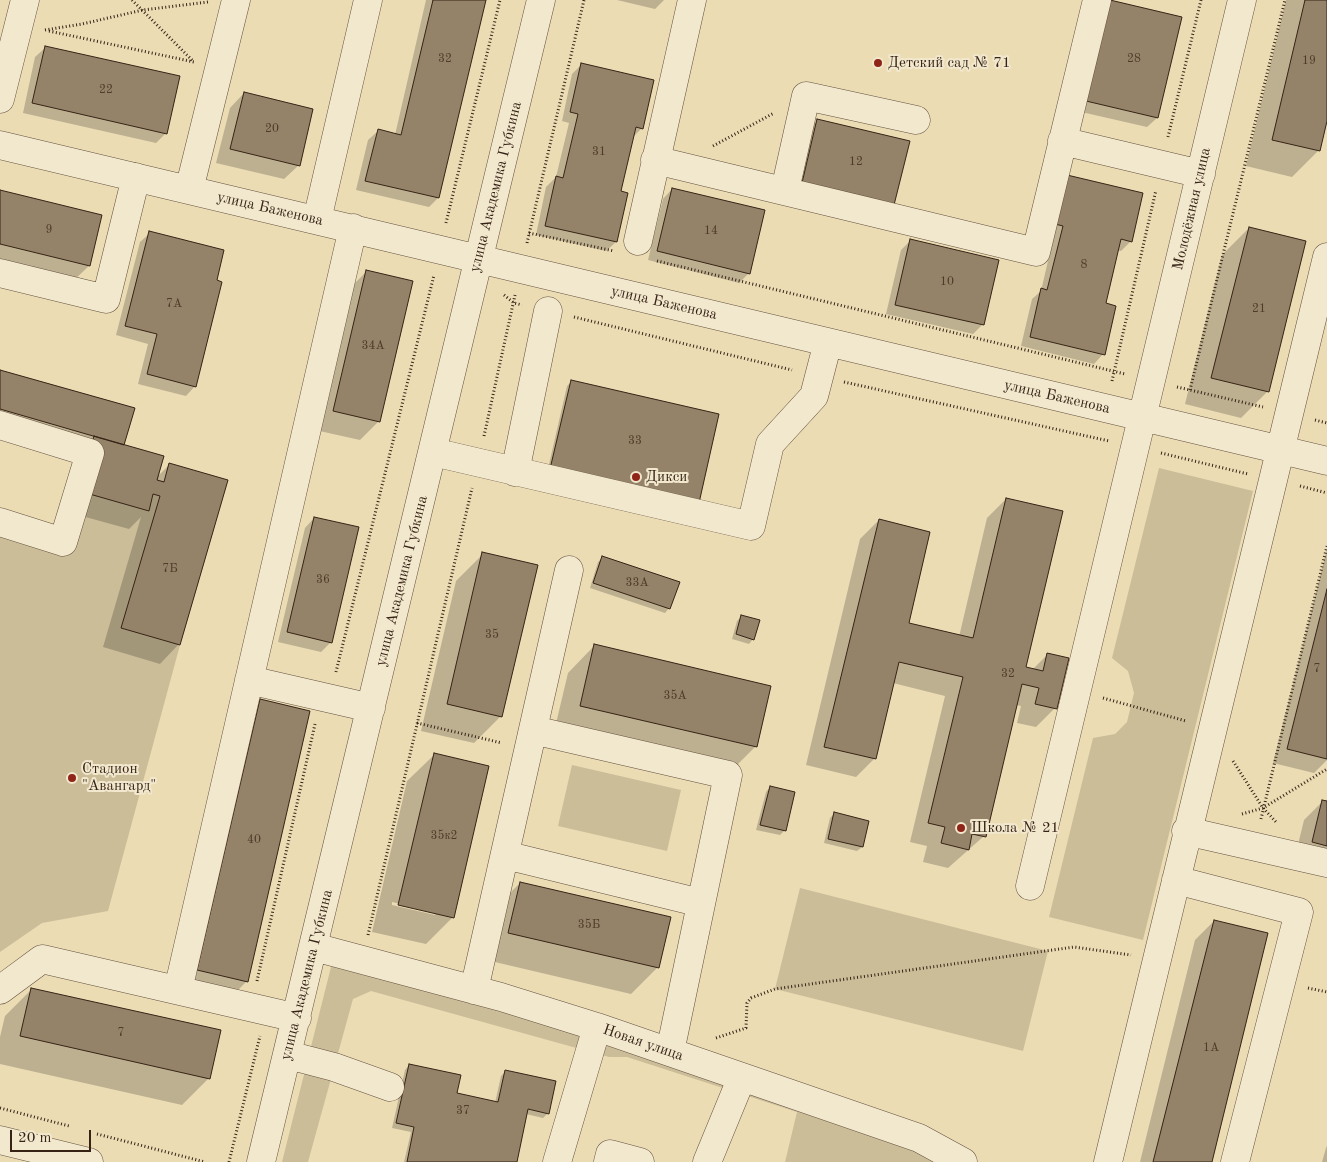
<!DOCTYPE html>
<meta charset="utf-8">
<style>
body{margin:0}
#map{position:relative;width:1327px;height:1162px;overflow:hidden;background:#ebdcb4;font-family:"Old Standard TT",serif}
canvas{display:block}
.scale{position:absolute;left:10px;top:1130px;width:81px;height:22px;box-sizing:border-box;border:2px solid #362316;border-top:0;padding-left:6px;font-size:15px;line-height:18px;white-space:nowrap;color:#362316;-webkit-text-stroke:4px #f2e8ce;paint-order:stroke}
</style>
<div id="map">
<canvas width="1327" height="1162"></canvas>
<div class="scale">20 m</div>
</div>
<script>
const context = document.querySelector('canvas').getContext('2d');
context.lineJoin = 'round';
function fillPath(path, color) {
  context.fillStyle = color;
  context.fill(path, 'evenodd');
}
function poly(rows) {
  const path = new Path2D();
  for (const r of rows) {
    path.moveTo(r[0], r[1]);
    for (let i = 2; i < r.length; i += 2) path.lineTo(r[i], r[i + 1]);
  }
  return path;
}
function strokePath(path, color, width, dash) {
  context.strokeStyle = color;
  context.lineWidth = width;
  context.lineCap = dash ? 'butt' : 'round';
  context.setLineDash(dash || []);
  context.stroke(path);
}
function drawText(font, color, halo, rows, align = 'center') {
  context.font = font + ' "Old Standard TT",serif';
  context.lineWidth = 4;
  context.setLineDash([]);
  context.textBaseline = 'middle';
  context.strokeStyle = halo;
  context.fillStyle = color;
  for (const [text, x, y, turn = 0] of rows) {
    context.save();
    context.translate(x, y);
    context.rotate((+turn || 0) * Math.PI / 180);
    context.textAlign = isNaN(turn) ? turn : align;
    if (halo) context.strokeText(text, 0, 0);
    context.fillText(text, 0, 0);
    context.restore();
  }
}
const green = poly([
 [0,370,135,408,124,445,164,456,158,480,164,481,169,463,228,480,180,645,108,911,42,923,0,952,0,532,60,552,94,436,0,409],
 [1159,468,1253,491,1143,940,1049,917,1093,738,1115,734,1127,722,1134,693,1128,671,1112,658],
 [572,765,681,790,667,851,558,826],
 [800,888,1048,951,1023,1051,775,989],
 [332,963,499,1009,804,1109,915,1151,935,1162,785,1162,797,1112,627,1057,609,1057,371,991,353,999,308,1162,282,1162]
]);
const shadow = poly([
 [426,0,485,0,438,198,429,207,356,190,368,140,378,131,395,135],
 [617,0,664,0,655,9],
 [1286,0,1327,0,1327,116,1319,150,1292,177,1246,166],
 [1101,11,1157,118,1147,127,1077,111],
 [45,48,166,133,156,143,23,113,35,57],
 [582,64,642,128,633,137,620,192,616,242,606,251,536,235,546,187,556,177,569,123,562,121,572,74],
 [244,93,299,165,284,179,216,163,230,108],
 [818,120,908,141,793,193,808,130],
 [1058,186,1131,241,1121,251,1117,250,1104,304,1103,354,1094,364,1021,346,1032,299,1041,291,1054,235],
 [672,189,749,273,739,283,648,260,663,199],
 [0,192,100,216,89,266,74,280,0,262],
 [1249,228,1268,391,1241,418,1185,404,1222,255],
 [150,233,195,386,186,396,138,384,148,344,116,335,140,242],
 [910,241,983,324,973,334,886,314,901,250],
 [366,272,379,421,360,440,315,430,347,291],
 [0,371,157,477,170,464,226,481,178,645,160,664,103,647,141,517,129,529,60,510,76,457,0,421],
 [571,382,718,415,547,473,567,386],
 [1006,499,1025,668,1033,669,1048,654,1055,708,1036,727,1017,723,1021,706,1016,705,984,836,948,868,923,862,927,846,910,842,945,696,893,683,875,758,856,777,806,765,860,539,879,520,907,624,959,637,987,518],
 [314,518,331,642,321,652,278,642,305,528],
 [1327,549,1327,760,1314,773,1273,763],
 [483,554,501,716,474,743,421,731,456,581],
 [602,558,669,608,665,613,590,588,598,562],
 [742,616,753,639,749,644,732,639,737,621],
 [594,646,756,746,729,773,554,732,568,673],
 [260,700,247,981,220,1008,171,997,233,727],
 [434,755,452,918,426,944,372,932,407,781],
 [392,902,435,912,435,915,392,905],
 [770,787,793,793,784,831,780,835,756,830,766,792],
 [1323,801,1327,802,1327,869,1294,861,1304,820],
 [834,814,862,847,857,851,824,843,830,818],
 [520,883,658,967,631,994,482,959,493,910],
 [1214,921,1210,1162,1140,1162,1195,940],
 [32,989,209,1078,182,1105,0,1064,0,1037,5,1016],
 [409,1065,456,1094,495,1103,501,1076,506,1071,548,1113,543,1118,526,1114,516,1162,404,1162,411,1132,392,1128,405,1070],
 [1327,1146,1327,1162,1322,1162,1326,1148]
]);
const building = poly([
 [433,0,486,0,439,198,365,181,378,129,401,135,433,0],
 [1110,0,1182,17,1158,118,1086,101,1110,0],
 [1305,0,1327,0,1327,121,1320,151,1272,140,1305,0],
 [45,46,180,76,167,134,32,103,45,46],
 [581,63,654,80,643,129,636,127,621,191,628,193,617,242,545,226,556,176,563,178,578,114,570,112,581,63],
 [244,92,313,109,300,166,230,149,244,92],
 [817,119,910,141,894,205,802,183,817,119],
 [1067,175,1143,193,1132,242,1121,239,1106,303,1116,306,1105,355,1030,337,1041,288,1047,290,1063,226,1055,224,1067,175],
 [672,188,765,210,750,274,657,251,672,188],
 [0,190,102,215,90,266,0,244,0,190],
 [1249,227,1306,241,1269,392,1211,378,1249,227],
 [149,231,224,250,217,280,222,282,196,387,147,374,157,334,125,326,149,231],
 [910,239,999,260,984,325,895,305,910,239],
 [366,270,413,281,380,422,333,411,366,270],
 [0,370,135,408,124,445,0,409,0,370],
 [571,380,719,414,699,503,550,469,571,380],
 [94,436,164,456,157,480,164,482,169,463,228,480,180,645,121,628,160,496,153,494,149,511,79,491,94,436],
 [1006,498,1063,511,1026,667,1043,671,1047,653,1069,658,1057,709,1035,704,1039,688,1022,684,986,837,972,834,969,850,941,843,945,827,928,823,963,677,899,662,876,759,824,747,879,519,930,532,909,623,973,638,1006,498],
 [314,517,359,527,332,643,287,632,314,517],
 [482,552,538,565,502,717,447,704,482,552],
 [602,556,680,582,670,609,593,583,602,556],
 [1327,589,1327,759,1287,749,1327,589],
 [741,615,760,620,754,640,736,634,741,615],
 [594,644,771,686,757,747,580,706,594,644],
 [260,699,310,711,248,982,197,970,260,699],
 [434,753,489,766,454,918,398,905,434,753],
 [770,786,795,792,786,831,760,825,770,786],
 [1322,800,1327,801,1327,846,1312,842,1322,800],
 [834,812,869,821,863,847,828,839,834,812],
 [520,882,671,917,659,968,508,933,520,882],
 [1214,920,1268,933,1212,1162,1153,1162,1214,920],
 [31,988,221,1030,210,1079,20,1036,31,988],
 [409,1064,461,1075,457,1093,498,1102,505,1070,556,1081,549,1114,528,1109,517,1162,407,1162,414,1127,396,1123,409,1064]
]);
const path = poly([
 [132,0,193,61],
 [45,30,82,24,143,10,208,2],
 [49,31,194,62],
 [1168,137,1201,0],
 [713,146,774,113],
 [446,223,500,0],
 [529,233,614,251],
 [527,243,584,0],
 [657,261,1125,374],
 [504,295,514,303,522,305],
 [574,317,792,370],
 [1112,381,1156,190],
 [844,382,1109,441],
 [1177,387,1263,407],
 [1190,390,1285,0],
 [1315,420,1327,423],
 [484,436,515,295],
 [1161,453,1248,474],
 [1300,486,1327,493],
 [336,672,434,275],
 [1103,698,1186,721],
 [417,723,502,743],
 [1233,761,1263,808,1277,823],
 [1242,814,1263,808,1327,769],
 [1261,819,1327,546],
 [368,935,472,488],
 [257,981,315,724],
 [1308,988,1327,992],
 [716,1038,746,1028,747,1003,751,998,775,989,1074,947,1131,955],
 [0,1108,69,1126],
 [97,1134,205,1162],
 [229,1162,260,1036]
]);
const minor = poly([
 [0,99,25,0],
 [1062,141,1201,174],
 [0,145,1327,461],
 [655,160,1036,252,1097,0],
 [189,190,236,0],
 [785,190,806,96,916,120],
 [317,220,368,0],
 [638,241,692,0],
 [0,273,106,299,136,177],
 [0,425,90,453,63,542,0,522],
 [433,452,751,526,770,444,814,396,828,342],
 [515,472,548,311],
 [249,680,371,708],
 [533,730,728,775,670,1052],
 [1186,831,1327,863],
 [505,855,701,903],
 [1176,880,1299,912,1235,1162],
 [1030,886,1242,0],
 [314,947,501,997,597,1027,919,1138,963,1162],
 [0,990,42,959,297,1018],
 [178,990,353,228],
 [474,990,569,570],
 [288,1055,334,1067,390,1087],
 [0,1140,89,1162],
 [261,1162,541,0],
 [557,1162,597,1027],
 [608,1162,610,1154,640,1162],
 [707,1162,742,1077],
 [1108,1162,1327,257]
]);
const markers = [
 [878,63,5,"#8f2418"],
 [636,477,5,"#8f2418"],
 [72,778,5,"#8f2418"],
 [961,828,5,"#8f2418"]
];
const numberNames = [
 ["32",445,59],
 ["28",1134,59],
 ["19",1309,61],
 ["22",106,90],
 ["20",272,129],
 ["31",599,152],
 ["12",856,162],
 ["9",49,230],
 ["14",711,231],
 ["8",1084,265],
 ["10",947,282],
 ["7А",174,304],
 ["21",1259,309],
 ["34А",373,346],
 ["33",635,441],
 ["7Б",170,569],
 ["36",323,580],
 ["33А",637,583],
 ["35",492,635],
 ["7",1317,669],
 ["32",1008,674],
 ["35А",675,696],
 ["35к2",444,836],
 ["40",254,840],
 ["35Б",589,925],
 ["7",121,1033],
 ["1А",1211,1048],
 ["37",463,1111]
];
const poiNames = [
 ["Детский сад № 71",888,63],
 ["Дикси",646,477],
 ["Стадион",82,769],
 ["\"Авангард\"",82,786],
 ["Школа № 21",971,828]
];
const streetNames = [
 ["улица Академика Губкина",496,187,-76],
 ["улица Баженова",270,209,13],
 ["Молодёжная улица",1192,209,-77],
 ["улица Баженова",664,303,13],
 ["улица Баженова",1057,397,13],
 ["улица Академика Губкина",402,581,-76],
 ["улица Академика Губкина",307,975,-76],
 ["Новая улица",643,1043,19]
];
fillPath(green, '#ccbd99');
fillPath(shadow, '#0003');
fillPath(building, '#948368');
strokePath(building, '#362316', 1);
strokePath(minor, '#63513e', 29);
strokePath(path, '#362316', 3, [1, 2.5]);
strokePath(minor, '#f2e8ce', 28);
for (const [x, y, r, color] of markers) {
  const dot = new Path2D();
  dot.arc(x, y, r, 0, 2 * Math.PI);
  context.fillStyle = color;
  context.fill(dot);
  strokePath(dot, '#f2e8ce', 2);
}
drawText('12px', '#4e3b2a', null, numberNames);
drawText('15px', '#362316', '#f2e8ce', poiNames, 'left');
drawText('15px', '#362316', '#f2e8ce', streetNames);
</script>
